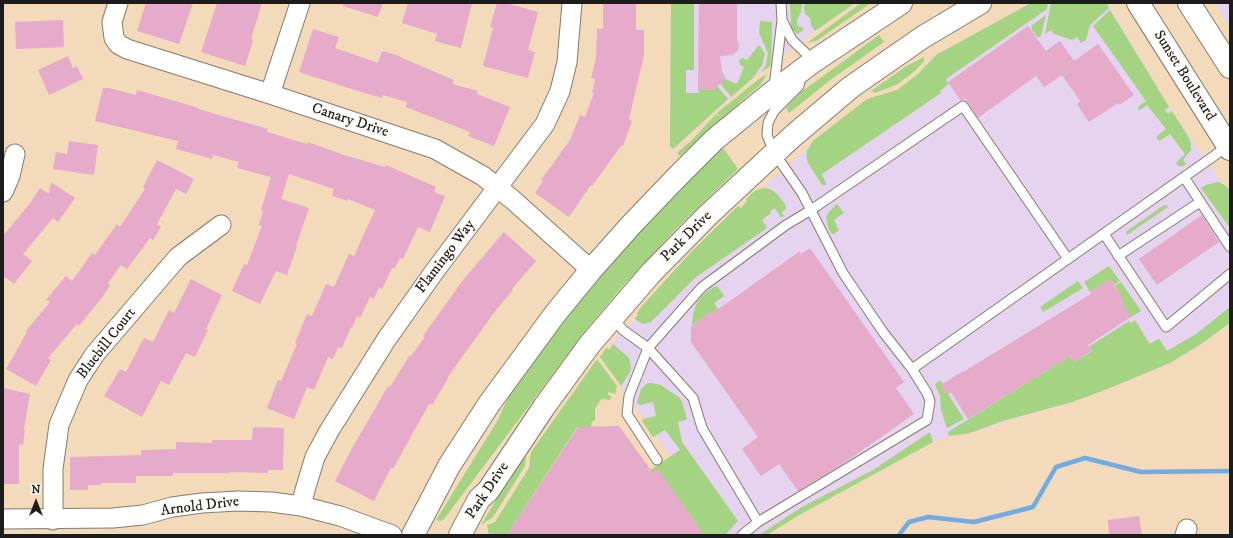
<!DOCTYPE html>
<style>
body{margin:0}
#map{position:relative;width:1233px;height:538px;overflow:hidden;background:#f2daba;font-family:"IM FELL DW Pica",serif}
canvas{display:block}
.frame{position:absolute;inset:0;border:4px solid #1c1c1c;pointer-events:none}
.north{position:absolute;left:16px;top:482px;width:40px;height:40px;-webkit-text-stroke:3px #fdfcf7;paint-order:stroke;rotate:0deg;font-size:11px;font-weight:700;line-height:16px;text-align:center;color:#1c1c1c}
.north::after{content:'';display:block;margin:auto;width:14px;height:18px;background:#1c1c1c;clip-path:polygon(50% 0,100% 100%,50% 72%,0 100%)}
</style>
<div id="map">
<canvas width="1233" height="538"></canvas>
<div class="frame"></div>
<div class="north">N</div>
</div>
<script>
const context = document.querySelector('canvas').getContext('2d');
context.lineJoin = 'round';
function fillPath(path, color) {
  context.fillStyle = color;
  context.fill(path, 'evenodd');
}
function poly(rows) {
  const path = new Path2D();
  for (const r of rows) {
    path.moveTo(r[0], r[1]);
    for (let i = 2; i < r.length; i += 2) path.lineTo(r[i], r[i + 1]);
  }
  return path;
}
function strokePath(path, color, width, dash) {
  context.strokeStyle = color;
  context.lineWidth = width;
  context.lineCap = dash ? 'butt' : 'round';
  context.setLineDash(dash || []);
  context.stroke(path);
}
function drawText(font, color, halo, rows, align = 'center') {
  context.font = font + ' "IM FELL DW Pica",serif';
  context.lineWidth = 3;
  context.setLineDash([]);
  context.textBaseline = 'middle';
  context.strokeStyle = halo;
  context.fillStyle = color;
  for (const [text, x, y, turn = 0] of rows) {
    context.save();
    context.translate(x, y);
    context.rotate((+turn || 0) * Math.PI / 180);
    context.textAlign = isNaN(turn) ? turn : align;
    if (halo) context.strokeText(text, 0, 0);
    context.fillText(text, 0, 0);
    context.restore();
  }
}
const built = poly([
 [671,3,855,3,815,31,753,78,673,149,670,146],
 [1031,3,1107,3,1169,107,1222,183,1227,186,1230,190,1230,323,1201,344,1170,363,1105,390,970,433,949,436,933,442,801,514,767,535,724,535,629,396,600,357,609,346,755,194,809,147,813,141,821,134,867,99,897,90,918,74,936,55],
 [1215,3,1230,3,1230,28]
]);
const green = poly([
 [671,3,694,3,694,70,686,70,686,93,699,93,698,89,713,90,717,86,728,99,673,149,670,146],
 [790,3,802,3,801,12,797,20,798,26,804,28,803,30,798,34,793,30,791,27],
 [805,3,855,3,815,31,811,25,810,18,805,14,804,8],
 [861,3,871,3,816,41,807,43],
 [1031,3,1048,3,1047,9,946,79,946,80,949,84,940,91,941,93,822,174,826,184,826,185,822,185,808,163,806,155,807,151,813,141,867,99,897,90,918,74,936,55],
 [1051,3,1107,3,1109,8,1090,25,1086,40,1081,43,1077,37,1072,40,1054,34,1051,30,1045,34],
 [1110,10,1169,107,1165,110,1168,114,1172,111,1189,138,1191,145,1191,150,1183,160,1186,164,1183,166,1178,166,1176,163,1185,154,1170,134,1160,141,1157,139,1157,136,1166,129,1147,105,1140,110,1138,109,1138,107,1146,101,1093,26],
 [1046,15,1041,36,1038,38,1031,29,1032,28,1031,26],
 [760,21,772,22,771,62,770,66,762,72,766,65,768,53,759,33],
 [879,35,884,42,833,78,789,113,786,108,801,92,815,82],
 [759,45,762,49,765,54,762,65,753,78,731,97,720,83,726,79,731,82,737,84,744,67,740,65,739,60,742,58,747,60],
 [924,57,924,61,916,70,898,84,875,93,871,91,905,67],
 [767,74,761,84,680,156,677,153,692,140,716,114,718,116,719,115,717,113,759,79],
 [723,148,738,169,678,227,622,287,586,330,444,519,441,521,436,520,498,420,512,388,585,289,680,188],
 [1218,182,1225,185,1230,190,1230,228,1201,188,1206,185],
 [765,188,770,189,777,194,785,204,786,209,782,212,784,216,781,218,775,208,770,211,771,213,762,220,767,228,695,278,651,322,643,324,636,320,635,318,638,315,637,313,641,307,694,249,738,206,741,208,747,201,746,199,752,193,759,189],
 [837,204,844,213,834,220,839,230,834,234,832,234,829,230,826,217,829,212],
 [1164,205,1167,205,1168,207,1127,235,1126,233,1127,231],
 [1109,266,1120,281,1114,285,1110,279,1090,292,1084,282],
 [1078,281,1083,288,1043,312,1040,307],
 [1121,282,1141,311,1131,317,1122,302,1123,301,1115,286],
 [715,286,718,287,724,296,714,303,718,309,713,313,712,311,692,325,693,314,697,302,705,293],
 [1230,307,1230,323,1201,344,1170,363,1105,390,1072,402,1003,421,970,433,949,436,948,432,1070,356,1074,362,1092,351,1090,346,1129,321,1131,323,1135,320,1150,344,1158,339,1160,340,1167,351,1196,334],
 [613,344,629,358,631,366,630,372,621,386,600,357,606,348,610,349],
 [597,359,617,386,615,394,608,392,608,395,611,396,610,400,601,399,595,409,595,421,592,421,591,427,577,427,507,535,489,535,487,525,495,522,497,519,529,468,531,452],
 [939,381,941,381,943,384,941,385,947,394,948,394,964,419,947,428,941,410,940,396,935,384],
 [648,383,652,383,661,385,680,398,682,402,687,419,686,420,678,422,682,442,738,521,725,535,704,535,658,470,653,473,650,470,680,450,665,430,653,437,642,421,643,419,656,416,653,402,640,405,637,403,641,389],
 [930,432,933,442,801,514,767,535,759,535,802,507,873,470],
 [524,454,526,458,525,466,493,517,481,525]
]);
const stream = poly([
 [899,535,909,522,928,517,974,522,1033,507,1056,467,1085,458,1141,472,1230,471]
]);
const building = poly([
 [146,3,193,3,179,44,137,31],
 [217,3,262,3,251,39,253,40,245,66,201,52],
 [343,3,383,3,378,17,343,6],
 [408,3,472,3,461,48,435,41,437,34,402,23],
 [497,3,506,3,538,12,528,50,535,52,528,78,483,66,493,28,490,27],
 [603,3,636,3,636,30,644,30,644,55,629,119,632,121,623,146,621,146,592,186,591,185,569,217,535,193,543,181,541,180,570,140,580,115,585,117,594,93,592,93,595,79,591,78,596,58,597,29,603,29],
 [699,3,737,3,737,41,739,45,738,50,733,55,720,56,722,71,726,79,713,90,698,89],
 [63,20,64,47,16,49,15,22],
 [1028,26,1046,51,1060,41,1074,61,1098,44,1134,95,1119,105,1118,103,1089,122,1077,104,1080,101,1062,75,1044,87,1036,76,978,118,965,98,961,101,948,82],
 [313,29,339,37,335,48,378,63,382,51,400,56,400,57,454,80,452,84,478,91,477,94,510,107,494,146,468,136,470,132,406,107,407,102,383,95,382,98,361,92,299,72],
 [68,56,73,68,77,66,83,79,49,95,38,70],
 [103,88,109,88,136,95,137,90,199,108,198,109,268,129,267,132,307,144,308,142,344,155,385,167,386,165,436,187,434,192,445,196,430,232,418,227,403,259,400,258,394,269,392,268,382,289,379,287,374,299,370,297,360,318,357,316,352,328,351,327,342,348,338,347,333,359,328,357,314,390,307,387,294,419,267,408,278,380,281,381,297,344,295,343,307,314,312,316,326,284,334,287,349,254,354,256,375,210,348,199,348,201,332,196,334,189,289,174,281,199,309,208,296,246,297,247,287,275,276,271,260,304,232,291,244,264,247,265,262,226,259,225,263,211,261,210,271,177,237,168,239,162,213,155,212,159,176,149,178,141,95,121],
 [69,141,98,145,94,175,53,169,56,152,67,154],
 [157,160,194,179,186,194,176,189,157,224,161,227,153,240,150,238,127,269,121,265,108,283,110,286,103,296,79,326,77,324,48,358,51,360,36,386,6,369,27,332,26,331,50,302,46,300,66,276,72,281,92,253,95,255,117,224,120,227,145,189,143,187],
 [51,182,75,198,58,222,53,218,23,254,32,261,14,284,3,276,3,236,31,202,40,188,49,194],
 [1202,215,1219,242,1157,285,1139,259],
 [504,232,536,261,512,289,513,290,496,310,447,378,448,379,432,405,429,404,393,469,391,468,374,501,335,481,350,452,388,386,390,387,410,355,411,356,425,337,423,336,463,280],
 [810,248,904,382,896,388,914,414,844,463,798,491,779,464,761,476,742,449,758,437,691,342,691,326,712,311,713,313,800,251,801,254],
 [191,279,222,295,206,329,208,330,195,357,186,353,169,385,161,381,142,417,104,396,120,369,126,372,144,338,153,342,169,310,174,313],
 [1110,279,1124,301,1122,302,1131,317,1088,345,1092,350,1074,362,1070,356,968,419,951,392,947,395,941,385,963,371,963,372,1091,294,1090,292],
 [3,388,30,394,24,429,25,429,23,445,19,444,19,484,3,484],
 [619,426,653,473,658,469,704,535,507,535,578,427],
 [253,427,284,428,283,470,268,470,268,473,229,472,229,473,173,473,173,476,136,476,136,483,101,483,101,485,88,485,88,490,70,490,70,457,141,455,141,450,176,449,176,442,212,443,212,440,252,440],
 [1139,516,1142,535,1109,535,1108,520]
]);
const lane = poly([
 [782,20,792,40,814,61],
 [774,87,782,20,781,3],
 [1184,177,1230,247],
 [1104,234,1166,327,1230,274],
 [1118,256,1200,202],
 [612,317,623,330,648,348,702,287,786,225,811,210,963,106,1068,259],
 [912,369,1228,146],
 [657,460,627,414,629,396,648,348,693,398,702,428,758,522,927,420,930,401,927,393,912,369,883,332,843,273,802,193,775,154,767,135,768,123,774,111,799,86,801,78],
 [742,535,758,522]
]);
const street = poly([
 [118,3,112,22,114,38,118,44,127,49,270,94,435,149,483,176,513,200,591,270],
 [270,94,300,3],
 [3,192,10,176,15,154],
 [301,506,305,490,315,457,329,431,386,340,434,272,545,124,560,91,567,62,572,3],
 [3,519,113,518,143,515,172,507,202,503,238,501,271,502,301,506,340,516,392,535],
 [53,520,53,469,59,425,78,380,95,354,178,257,221,225],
 [1185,535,1187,529]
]);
const secondary = poly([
 [1138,3,1230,149],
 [1189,3,1230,67],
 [413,535,449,466,489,404,555,314,591,270,632,224,678,176,714,140,774,91,814,61,901,3],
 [460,535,479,499,488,491,544,407,590,344,651,273,708,215,793,136,851,87,923,37,980,3]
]);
const streetNames = [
 ["Sunset Boulevard",1184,76,58],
 ["Canary Drive",350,121,18],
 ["Park Drive",687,237,-45],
 ["Flamingo Way",446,257,-53],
 ["Bluebill Court",107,344,-52],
 ["Park Drive",488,491,-56],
 ["Arnold Drive",200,507,-7]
];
fillPath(built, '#e5d3f0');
fillPath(green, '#a4d381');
strokePath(stream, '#72abe2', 4.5);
fillPath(building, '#e6aacb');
strokePath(lane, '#877b6b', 11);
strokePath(street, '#877b6b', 21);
strokePath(secondary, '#877b6b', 24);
strokePath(lane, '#fff', 9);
strokePath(street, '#fff', 19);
strokePath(secondary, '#fff', 22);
drawText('15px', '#1c1c1c', '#fdfcf7', streetNames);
</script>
